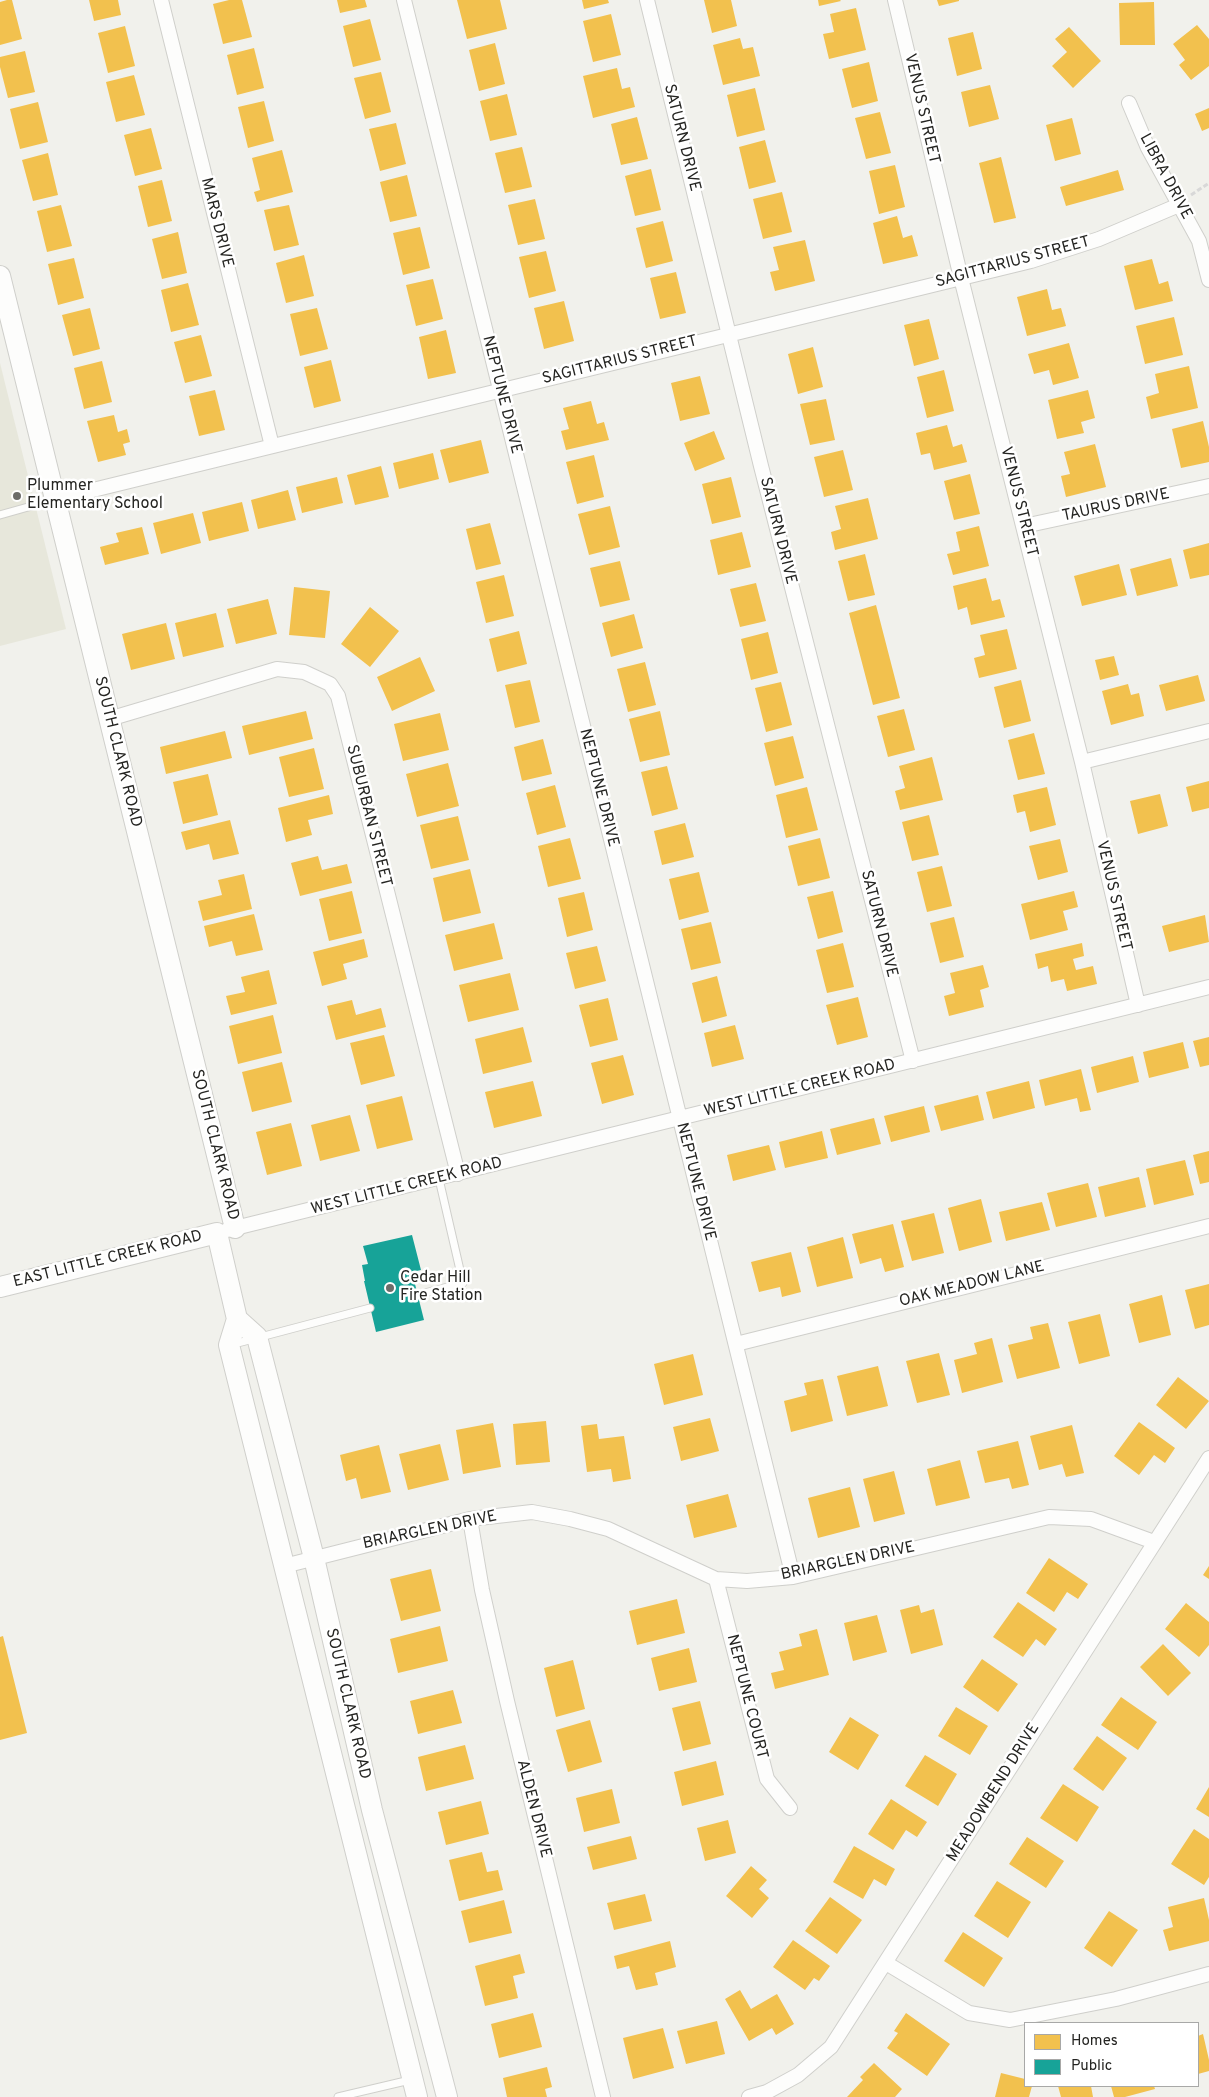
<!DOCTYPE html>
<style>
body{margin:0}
#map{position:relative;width:1209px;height:2097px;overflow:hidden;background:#f1f1ec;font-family:Overpass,sans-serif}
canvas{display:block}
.legend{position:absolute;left:1024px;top:2022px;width:175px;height:65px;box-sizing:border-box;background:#fff;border:1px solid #a8a8a7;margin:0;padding:6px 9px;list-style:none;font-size:15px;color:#252522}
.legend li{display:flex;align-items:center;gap:10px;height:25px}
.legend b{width:25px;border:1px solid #a8a8a7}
</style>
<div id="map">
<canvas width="1209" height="2097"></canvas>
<ul class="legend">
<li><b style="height:14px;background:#f2c14e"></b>Homes</li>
<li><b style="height:14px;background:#17a398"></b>Public</li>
</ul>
</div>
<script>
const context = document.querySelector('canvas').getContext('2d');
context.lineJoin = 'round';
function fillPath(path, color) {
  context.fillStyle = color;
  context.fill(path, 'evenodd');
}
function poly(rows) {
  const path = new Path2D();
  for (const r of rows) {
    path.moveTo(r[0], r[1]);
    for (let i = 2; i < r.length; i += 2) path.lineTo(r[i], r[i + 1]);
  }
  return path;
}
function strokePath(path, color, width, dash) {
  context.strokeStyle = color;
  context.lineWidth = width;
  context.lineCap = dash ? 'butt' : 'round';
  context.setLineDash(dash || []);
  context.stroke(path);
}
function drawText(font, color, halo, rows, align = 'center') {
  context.font = font + ' Overpass,sans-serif';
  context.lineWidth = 5;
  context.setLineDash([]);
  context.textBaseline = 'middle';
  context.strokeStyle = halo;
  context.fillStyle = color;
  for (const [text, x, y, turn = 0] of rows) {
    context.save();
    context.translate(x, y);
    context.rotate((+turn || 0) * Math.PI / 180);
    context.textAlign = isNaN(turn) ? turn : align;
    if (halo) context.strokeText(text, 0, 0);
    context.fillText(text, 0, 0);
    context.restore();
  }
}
const built = poly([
 [0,363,66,629,0,646]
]);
const homes = poly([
 [7,0,12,0,22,39,0,45,0,2],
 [89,0,118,0,121,15,94,21],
 [229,0,242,0,252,37,223,44,213,4],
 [337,0,365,0,367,7,340,13],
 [457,0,500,0,507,29,467,39],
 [582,0,608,0,609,3,584,9],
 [704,0,731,0,737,26,712,33],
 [818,0,840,0,841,1,819,6],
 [937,0,959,0,959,1,939,6],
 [1154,2,1155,45,1120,45,1119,3],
 [856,8,866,50,829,59,823,34,834,32,830,14],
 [611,14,621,55,593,62,583,21],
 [370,19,381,60,353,67,343,26],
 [1197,25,1209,39,1209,66,1191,80,1179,65,1185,60,1173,44],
 [125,26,135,66,108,73,98,33],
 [1069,27,1101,61,1073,88,1052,66,1067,52,1055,39],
 [973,32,982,69,957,76,948,38],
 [740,38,743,49,753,47,760,76,723,85,713,45],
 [495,43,505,84,479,91,469,50],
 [254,48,264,88,237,95,227,55],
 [25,51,35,92,8,98,0,67,0,57],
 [869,62,878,101,852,108,842,69],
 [617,68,622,89,630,87,635,107,593,118,583,76],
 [381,72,391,112,365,119,354,78],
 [134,75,145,115,116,122,106,82],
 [990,85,999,119,969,127,961,92],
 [755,88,765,130,737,137,727,95],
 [507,94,517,135,490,141,480,101],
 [264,101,274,141,248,148,238,107],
 [38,102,48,142,20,149,10,109],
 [1209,108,1209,128,1202,131,1195,114],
 [880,112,891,153,866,159,855,118],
 [637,117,648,159,621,165,611,124],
 [1072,118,1081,154,1055,161,1046,125],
 [396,123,406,164,380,171,369,129],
 [151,128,162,169,135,176,124,135],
 [765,140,776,182,749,189,739,147],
 [522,147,532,187,505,193,495,153],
 [282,150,293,192,257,202,254,192,260,190,252,158],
 [48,153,58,195,33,201,22,160],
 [1001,157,1016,218,994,223,979,163],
 [895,165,905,207,879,214,869,171],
 [651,169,661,210,635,216,625,176],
 [1118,170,1124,190,1066,206,1060,187],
 [407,175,417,216,390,222,380,182],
 [162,180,172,221,148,227,138,186],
 [782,192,792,232,763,239,753,199],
 [535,199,545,239,518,245,508,205],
 [61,205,72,246,47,252,37,211],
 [289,205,299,245,274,251,264,210],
 [897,216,903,238,912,235,918,256,883,264,873,223],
 [663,221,673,261,646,268,636,228],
 [420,227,430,268,403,275,393,233],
 [178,232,187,273,162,279,152,239],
 [805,240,815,281,775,291,770,272,779,270,773,247],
 [546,251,556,291,529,298,519,257],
 [304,255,314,296,286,303,276,263],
 [74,258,84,298,58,305,48,264],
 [1152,259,1159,284,1168,281,1173,301,1135,310,1124,266],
 [676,272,686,313,660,319,650,278],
 [433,279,443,319,416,326,406,285],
 [188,283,199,325,171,332,161,290],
 [1047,289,1052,310,1061,308,1066,326,1027,336,1017,297],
 [564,301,574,341,544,349,534,308],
 [90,308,100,349,73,356,62,315],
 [317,308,328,349,300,356,290,314],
 [1174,317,1183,355,1145,364,1136,326],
 [929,319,939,359,914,366,904,325],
 [446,330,456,373,428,379,419,337],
 [201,335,212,376,185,383,174,342],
 [1069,343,1079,378,1053,385,1049,370,1034,374,1028,354],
 [813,347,823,387,798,394,788,354],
 [331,360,341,401,314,408,304,367],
 [102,361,112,402,84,409,74,368],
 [1189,366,1198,408,1151,419,1146,397,1159,393,1155,374],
 [944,370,954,411,927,418,917,377],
 [700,376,710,414,680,421,671,383],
 [215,390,225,430,199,436,189,396],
 [1088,390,1095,418,1081,422,1084,433,1057,439,1048,400],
 [826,399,835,440,810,445,800,404],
 [591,401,597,424,604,422,609,440,566,450,561,431,569,429,563,408],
 [114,415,118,432,127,429,130,442,123,444,126,455,98,462,87,421],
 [1203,421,1209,447,1209,462,1181,468,1172,429],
 [947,425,953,447,962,444,967,462,934,470,930,453,921,455,916,433],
 [714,431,725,459,695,471,684,443],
 [481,440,489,473,449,483,440,450],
 [1095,444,1106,487,1066,497,1061,476,1070,474,1064,452],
 [843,450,853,490,824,497,814,457],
 [433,453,439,479,399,489,393,463],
 [594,455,604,497,577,504,566,462],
 [381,466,389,497,355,505,347,475],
 [970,474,980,514,954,520,944,481],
 [337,477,343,503,302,513,296,487],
 [731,477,741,517,712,524,702,484],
 [288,490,296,520,258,529,251,500],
 [868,498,878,539,835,550,831,532,841,529,835,506],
 [242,502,249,531,209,541,202,512],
 [610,506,620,547,589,555,578,514],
 [193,513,201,543,161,554,153,523],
 [490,523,501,564,476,570,466,529],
 [979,526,989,566,953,575,947,554,960,551,956,532],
 [142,527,149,554,105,565,100,547,119,542,116,533],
 [742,532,751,567,718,575,710,540],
 [1209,543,1209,575,1190,579,1183,550],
 [865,554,875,595,848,601,838,561],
 [1171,558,1178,586,1137,596,1130,569],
 [620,561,630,600,600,607,590,568],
 [1119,564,1127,595,1082,606,1074,576],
 [504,575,514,616,486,623,476,582],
 [986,578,992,601,1000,599,1005,617,971,625,967,607,958,610,953,586],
 [756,583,766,621,740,627,730,589],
 [294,587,330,591,325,638,289,635],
 [268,599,277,634,236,644,227,609],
 [876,605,900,698,873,705,849,613],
 [370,607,399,631,370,667,341,644],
 [216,613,224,647,183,657,175,623],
 [634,614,643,648,611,657,602,623],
 [166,623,175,659,131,670,122,634],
 [1007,629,1017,669,979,678,974,658,985,655,980,635],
 [519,631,527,664,497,672,489,639],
 [768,632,778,673,751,680,741,639],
 [1114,656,1119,675,1100,680,1095,660],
 [420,657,435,691,392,711,377,677],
 [645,662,656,705,628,712,617,669],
 [1198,675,1205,701,1166,711,1159,685],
 [530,680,540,722,515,728,505,685],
 [1021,680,1031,721,1004,728,994,687],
 [781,682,792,725,766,732,755,688],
 [1128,684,1131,695,1139,693,1144,716,1111,725,1102,691],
 [904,709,915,750,888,757,877,716],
 [306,711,313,739,249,755,242,726],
 [660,711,670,755,640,762,629,719],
 [440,713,449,750,403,761,394,724],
 [225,731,232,758,166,774,160,747],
 [1034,733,1045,774,1018,780,1008,740],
 [793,736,804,778,775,786,764,743],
 [543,739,552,774,522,781,514,747],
 [314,748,324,789,289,797,279,757],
 [932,757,943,800,900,810,895,791,905,788,899,766],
 [448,763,459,806,417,817,406,774],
 [667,766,678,809,652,816,641,772],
 [208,774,218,815,183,824,173,782],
 [1209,781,1209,808,1192,812,1186,787],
 [555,785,566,827,537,835,526,793],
 [807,787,818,830,786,838,776,795],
 [1047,787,1056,825,1030,832,1025,811,1017,813,1013,795],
 [1160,794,1168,826,1138,834,1130,801],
 [329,795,333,814,308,820,312,835,286,842,278,808],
 [929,815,939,855,912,861,902,822],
 [458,816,469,860,431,869,420,825],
 [230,820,239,854,213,860,209,844,186,850,181,832],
 [685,823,694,857,662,865,654,831],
 [570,838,581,879,548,887,538,846],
 [820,838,830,878,798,886,788,846],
 [1060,839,1068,872,1038,880,1029,846],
 [318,856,322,870,347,864,352,883,300,896,291,863],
 [942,866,952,906,927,912,917,872],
 [470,869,481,913,443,922,433,878],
 [699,872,709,912,679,920,669,879],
 [244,874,252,909,203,921,198,901,222,895,218,880],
 [352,891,362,933,329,941,319,899],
 [833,891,843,932,818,939,807,897],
 [1074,891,1078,907,1063,911,1068,930,1030,940,1021,904],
 [584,892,593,930,567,937,558,898],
 [254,914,263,950,236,956,232,941,209,947,204,926],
 [1205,915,1209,942,1169,952,1162,926],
 [954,917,964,957,940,963,930,923],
 [711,922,721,963,691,970,681,929],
 [494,923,503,959,454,971,445,935],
 [364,939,368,957,343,964,347,979,322,986,313,952],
 [843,943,854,987,827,993,816,950],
 [1082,943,1084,956,1073,959,1076,970,1093,966,1097,984,1067,991,1064,979,1051,982,1048,966,1038,969,1035,954],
 [597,946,606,981,575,989,566,953],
 [983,965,989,987,980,990,984,1007,949,1016,944,996,955,993,950,973],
 [269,970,277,1004,231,1015,226,996,245,992,241,977],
 [510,973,519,1010,468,1022,459,985],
 [717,976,727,1016,702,1023,692,983],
 [858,997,868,1037,837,1045,826,1005],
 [608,998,618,1040,590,1047,579,1005],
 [352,1000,356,1015,381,1008,386,1027,336,1040,327,1006],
 [273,1015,282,1053,238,1064,229,1026],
 [735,1025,744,1059,712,1067,704,1033],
 [523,1027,532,1062,483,1074,475,1039],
 [384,1035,395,1076,361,1085,350,1043],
 [1209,1037,1209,1065,1200,1067,1193,1041],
 [1183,1042,1189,1068,1149,1078,1143,1052],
 [623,1055,634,1095,602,1104,591,1063],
 [1133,1056,1139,1082,1097,1093,1091,1067],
 [282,1062,292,1102,252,1112,242,1072],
 [1081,1069,1091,1110,1080,1112,1077,1098,1045,1106,1039,1080],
 [533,1081,542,1116,494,1128,485,1092],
 [1029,1081,1035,1108,993,1119,986,1092],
 [978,1095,984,1120,941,1131,934,1106],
 [402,1096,413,1140,377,1149,366,1105],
 [924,1106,930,1132,891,1142,884,1116],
 [350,1115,360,1151,320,1161,311,1125],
 [874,1118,881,1144,837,1155,830,1129],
 [291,1123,302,1166,267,1175,256,1132],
 [822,1131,828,1158,785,1168,779,1142],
 [769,1145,776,1170,733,1181,727,1155],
 [1209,1151,1209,1182,1200,1184,1193,1155],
 [1185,1160,1194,1195,1154,1205,1146,1169],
 [1139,1177,1146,1207,1105,1217,1098,1187],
 [1088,1183,1097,1217,1056,1227,1047,1193],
 [981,1199,992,1242,959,1251,948,1208],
 [1042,1202,1050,1230,1006,1241,999,1212],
 [934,1213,944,1253,912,1261,901,1221],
 [893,1224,904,1267,885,1272,881,1258,860,1264,852,1234],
 [843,1237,853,1278,817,1287,807,1247],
 [791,1252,801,1292,782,1297,780,1287,759,1292,751,1262],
 [1209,1284,1209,1325,1195,1329,1185,1290],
 [1162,1295,1171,1335,1139,1343,1129,1304],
 [1100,1314,1110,1356,1079,1364,1068,1322],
 [1048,1323,1060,1368,1017,1379,1008,1345,1033,1339,1030,1327],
 [992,1338,1003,1382,962,1393,954,1360,977,1354,974,1343],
 [939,1353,950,1395,917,1403,906,1361],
 [693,1354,703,1395,664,1405,654,1364],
 [878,1366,888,1406,847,1416,837,1376],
 [1178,1377,1209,1401,1186,1429,1156,1405],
 [823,1379,833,1421,791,1432,784,1401,807,1395,804,1383],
 [710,1418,719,1451,681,1461,673,1427],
 [546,1421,550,1462,516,1465,513,1424],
 [1139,1422,1175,1448,1165,1463,1154,1455,1139,1475,1114,1456],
 [493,1423,501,1467,463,1474,456,1430],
 [597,1424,599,1439,624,1436,631,1479,613,1482,611,1469,587,1472,581,1426],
 [1072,1425,1084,1473,1066,1477,1062,1464,1039,1470,1030,1436],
 [1018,1441,1029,1485,1012,1489,1009,1478,985,1483,977,1451],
 [440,1444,449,1480,408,1490,399,1454],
 [379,1445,391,1492,361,1499,356,1478,346,1481,340,1455],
 [960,1460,970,1498,936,1506,927,1469],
 [894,1471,905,1514,874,1522,863,1479],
 [850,1487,860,1527,818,1538,808,1498],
 [728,1494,737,1527,694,1538,686,1505],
 [1049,1558,1088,1584,1078,1599,1067,1592,1054,1612,1026,1593],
 [1209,1566,1209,1579,1203,1575],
 [431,1569,441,1611,401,1621,390,1579],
 [677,1599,685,1633,637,1645,629,1611],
 [1018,1602,1057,1629,1045,1646,1036,1639,1023,1657,993,1637],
 [1186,1603,1209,1622,1209,1645,1199,1657,1165,1629],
 [919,1605,921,1613,934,1609,943,1645,911,1654,900,1610],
 [877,1615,887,1652,853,1661,844,1623],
 [440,1626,448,1661,398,1673,390,1639],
 [817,1629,829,1675,775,1689,771,1673,784,1670,779,1652,802,1646,799,1634],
 [3,1636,27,1733,0,1740,0,1637],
 [1163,1644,1191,1673,1168,1696,1140,1667],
 [689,1648,697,1682,659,1691,651,1658],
 [982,1659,1018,1684,998,1712,963,1687],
 [573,1660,585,1709,556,1717,544,1668],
 [453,1690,462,1723,418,1734,410,1701],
 [1121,1697,1157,1722,1138,1750,1101,1725],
 [700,1701,711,1744,683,1751,672,1708],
 [956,1707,988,1726,970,1755,938,1736],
 [850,1717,879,1735,858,1770,829,1752],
 [590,1720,602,1762,568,1772,556,1730],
 [1097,1736,1127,1758,1103,1791,1073,1769],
 [465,1745,474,1779,426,1791,418,1757],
 [925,1755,957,1774,938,1806,905,1786],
 [716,1761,724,1795,682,1806,674,1772],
 [1063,1784,1099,1807,1077,1842,1040,1818],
 [1209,1787,1209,1817,1196,1809],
 [612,1789,620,1823,584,1832,576,1798],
 [891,1799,927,1822,917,1837,906,1830,893,1850,868,1834],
 [481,1801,489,1834,446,1845,438,1812],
 [728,1820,736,1853,705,1861,697,1828],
 [1194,1829,1209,1839,1209,1877,1204,1885,1171,1864],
 [631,1836,637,1859,593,1870,587,1847],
 [1027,1837,1064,1861,1046,1888,1009,1864],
 [854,1846,895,1869,886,1886,874,1879,863,1899,833,1882],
 [482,1852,487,1872,498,1870,503,1890,459,1901,449,1860],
 [751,1866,767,1880,759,1889,769,1898,752,1918,726,1896],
 [997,1881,1031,1902,1008,1938,974,1916],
 [645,1894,652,1921,614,1930,607,1903],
 [830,1897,862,1920,837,1954,805,1931],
 [1204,1898,1209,1920,1209,1941,1169,1951,1163,1930,1173,1927,1168,1907],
 [504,1900,512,1933,469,1943,461,1911],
 [1109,1911,1138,1930,1112,1967,1084,1948],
 [963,1932,1003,1958,984,1987,944,1961],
 [793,1940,830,1966,819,1981,814,1978,805,1990,773,1967],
 [670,1941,676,1967,655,1973,658,1985,636,1990,629,1966,617,1969,614,1956],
 [520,1954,525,1973,513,1976,518,1998,485,2006,475,1966],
 [740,1990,751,2009,777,1994,794,2024,776,2035,772,2028,749,2041,725,1999],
 [533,2013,542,2047,499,2058,491,2024],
 [906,2013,950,2044,927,2076,887,2048,898,2033,894,2031],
 [717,2021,725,2054,686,2064,677,2031],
 [663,2028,674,2068,633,2079,623,2038],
 [1203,2034,1209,2060,1209,2071,1198,2074,1198,2036],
 [874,2063,902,2089,895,2097,847,2097,863,2080,860,2077],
 [547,2067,552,2087,545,2089,547,2097,507,2097,503,2078],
 [1001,2073,1025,2079,1025,2086,1032,2086,1029,2097,995,2097],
 [1058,2086,1091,2086,1093,2097,1061,2097],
 [1111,2086,1154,2086,1155,2089,1125,2097,1114,2097]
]);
const public = poly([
 [412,1235,421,1270,412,1272,424,1320,376,1332,364,1281,365,1281,362,1265,368,1264,363,1246]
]);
const path = poly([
 [1191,195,1209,183]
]);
const lane = poly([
 [0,515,53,500],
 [417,1295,463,1283,439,1179],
 [234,1344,370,1308],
 [338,2097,410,2080]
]);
const street = poly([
 [161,0,272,446],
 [404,0,793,1577],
 [647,0,761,466,913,1061],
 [895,0,961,278,1082,762,1138,1005],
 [1129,103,1148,148,1199,241,1209,280],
 [56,499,1031,261,1099,239,1179,205],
 [1024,526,1209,486],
 [109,719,277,669,304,672,330,684,338,696,458,1174],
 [1082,762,1209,731],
 [227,1230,1209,987],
 [736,1344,1209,1226],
 [470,1519,482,1590,507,1701,603,2097],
 [284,1566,470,1519,532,1512,570,1519,608,1529,716,1579,747,1581,793,1577,1049,1517,1091,1519,1154,1542],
 [716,1579,767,1779,790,1808],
 [886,1963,969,2013,1010,2020,1116,1999,1209,1974],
 [749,2097,767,2092,798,2075,831,2047,1209,1458]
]);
const secondary = poly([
 [0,276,235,1228],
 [0,1287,217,1233,237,1319,229,1345,417,2097],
 [237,1319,257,1337,314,1558,372,1810,447,2097]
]);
const markers = [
 [17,496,5,"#6c6c69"],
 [390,1288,5,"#6c6c69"]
];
const streetNames = [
 ["VENUS STREET",921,109,77],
 ["SATURN DRIVE",681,138,76],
 ["LIBRA DRIVE",1165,177,62],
 ["MARS DRIVE",216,223,76],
 ["SAGITTARIUS STREET",1013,263,-15],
 ["SAGITTARIUS STREET",620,361,-14],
 ["NEPTUNE DRIVE",501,395,76],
 ["VENUS STREET",1018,502,76],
 ["TAURUS DRIVE",1116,506,-12],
 ["SATURN DRIVE",777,531,76],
 ["SOUTH CLARK ROAD",117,752,76],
 ["NEPTUNE DRIVE",598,788,76],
 ["SUBURBAN STREET",368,816,76],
 ["VENUS STREET",1113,896,77],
 ["SATURN DRIVE",878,924,76],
 ["WEST LITTLE CREEK ROAD",800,1089,-14],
 ["SOUTH CLARK ROAD",214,1145,76],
 ["NEPTUNE DRIVE",695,1182,76],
 ["WEST LITTLE CREEK ROAD",407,1187,-14],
 ["EAST LITTLE CREEK ROAD",108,1260,-14],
 ["OAK MEADOW LANE",972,1285,-14],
 ["BRIARGLEN DRIVE",430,1531,-12],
 ["BRIARGLEN DRIVE",848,1562,-12],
 ["NEPTUNE COURT",746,1697,76],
 ["SOUTH CLARK ROAD",347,1704,77],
 ["MEADOWBEND DRIVE",994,1793,-58],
 ["ALDEN DRIVE",533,1809,76]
];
const poiNames = [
 ["Plummer",27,487],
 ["Elementary School",27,505],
 ["Cedar Hill",400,1279],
 ["Fire Station",400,1297]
];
fillPath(built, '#e7e7db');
fillPath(homes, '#f2c14e');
fillPath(public, '#17a398');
strokePath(lane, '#cfcfcb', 9);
strokePath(street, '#cfcfcb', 16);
strokePath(secondary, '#cfcfcb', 22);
strokePath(path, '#d8d8d8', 3, [5, 2.5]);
strokePath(lane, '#fdfdfc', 7);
strokePath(street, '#fdfdfc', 14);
strokePath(secondary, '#fdfdfc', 20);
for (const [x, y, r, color] of markers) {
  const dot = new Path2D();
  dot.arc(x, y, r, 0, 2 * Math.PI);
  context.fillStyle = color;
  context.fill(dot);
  strokePath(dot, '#fff', 2);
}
drawText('16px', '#252522', '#fff', streetNames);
drawText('16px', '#252522', '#fff', poiNames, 'left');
</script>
